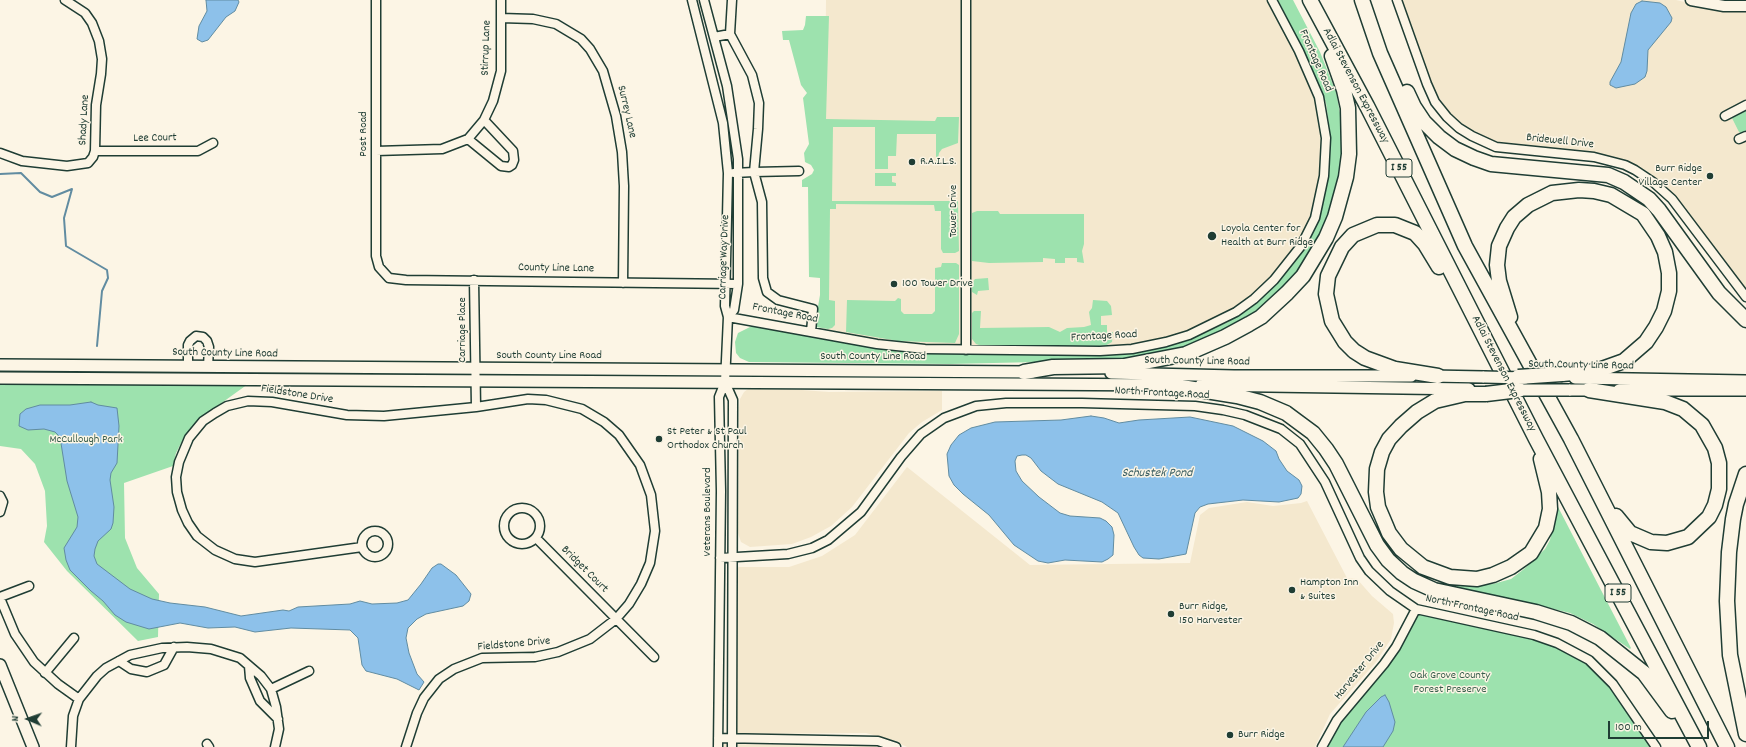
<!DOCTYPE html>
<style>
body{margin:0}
#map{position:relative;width:1746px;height:747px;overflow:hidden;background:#fcf5e5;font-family:Dekko,sans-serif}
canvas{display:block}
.north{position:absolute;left:8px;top:699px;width:40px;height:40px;-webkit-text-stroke:3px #fcf5e5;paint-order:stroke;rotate:272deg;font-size:11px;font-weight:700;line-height:16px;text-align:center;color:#1f3d34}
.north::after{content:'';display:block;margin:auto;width:14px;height:18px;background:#1f3d34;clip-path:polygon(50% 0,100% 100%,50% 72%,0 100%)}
.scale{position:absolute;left:1608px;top:721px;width:101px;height:18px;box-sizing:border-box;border:2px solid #1f3d34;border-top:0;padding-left:5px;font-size:12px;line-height:14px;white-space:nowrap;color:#1f3d34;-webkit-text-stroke:3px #fcf5e5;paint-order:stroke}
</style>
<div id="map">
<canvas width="1746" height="747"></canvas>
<div class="north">N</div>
<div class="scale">100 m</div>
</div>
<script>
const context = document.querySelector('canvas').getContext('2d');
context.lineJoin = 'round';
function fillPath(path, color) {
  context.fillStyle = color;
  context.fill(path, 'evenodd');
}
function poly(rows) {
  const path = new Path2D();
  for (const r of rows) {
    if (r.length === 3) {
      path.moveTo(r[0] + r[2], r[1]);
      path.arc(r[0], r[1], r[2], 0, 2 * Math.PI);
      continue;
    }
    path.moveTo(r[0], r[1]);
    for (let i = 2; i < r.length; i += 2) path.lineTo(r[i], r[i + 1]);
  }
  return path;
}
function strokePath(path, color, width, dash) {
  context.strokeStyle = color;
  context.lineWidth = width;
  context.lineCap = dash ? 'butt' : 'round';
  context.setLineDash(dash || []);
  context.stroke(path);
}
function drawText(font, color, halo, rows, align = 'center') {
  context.font = font + ' Dekko,sans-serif';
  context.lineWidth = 3;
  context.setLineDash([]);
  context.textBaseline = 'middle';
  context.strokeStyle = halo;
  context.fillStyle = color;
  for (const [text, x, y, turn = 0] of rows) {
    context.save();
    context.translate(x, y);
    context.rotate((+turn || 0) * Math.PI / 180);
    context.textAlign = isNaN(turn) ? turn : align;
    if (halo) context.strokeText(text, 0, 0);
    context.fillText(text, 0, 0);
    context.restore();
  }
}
const built = poly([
 [826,0,1268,0,1301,64,1315,97,1322,132,1321,178,1315,206,1308,225,1295,247,1267,283,1248,299,1227,313,1185,333,1145,344,1110,347,982,347,908,344,824,331,823,302],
 [1402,0,1676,0,1711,8,1746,10,1746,292,1681,205,1630,164,1503,145,1476,135,1459,122,1450,114,1429,82],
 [762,387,829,392,942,391,942,410,922,422,909,433,852,507,831,526,811,537,792,544,750,547,741,542,738,533,739,408,740,399,744,392,748,389],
 [907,467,1030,565,1190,563,1200,515,1209,508,1247,502,1273,506,1301,503,1307,501,1347,578,1357,579,1372,596,1393,614,1394,623,1391,639,1376,662,1330,714,1315,747,907,747,892,740,866,733,735,734,738,567,789,567,822,556,855,535],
 [715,744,875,746,879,747,714,747]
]);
const green = poly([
 [1278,0,1293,0,1320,52,1336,92,1342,123,1343,152,1340,180,1332,210,1315,245,1293,276,1266,304,1233,326,1169,354,1124,360,950,364,749,362,740,358,736,353,735,342,738,333,752,326,900,352,1109,355,1141,352,1179,343,1228,322,1259,299,1297,259,1317,222,1323,203,1330,165,1330,132,1326,103,1298,40],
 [806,16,829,16,826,119,935,121,937,117,959,117,958,143,942,149,939,153,937,164,936,164,936,134,897,134,896,156,888,156,888,169,875,169,875,127,833,127,832,201,958,201,959,251,955,253,943,253,941,249,941,211,935,211,934,205,836,204,836,209,830,209,829,300,835,301,835,325,832,328,828,329,816,327,815,324,820,295,820,278,809,277,808,187,802,187,802,180,812,174,814,170,811,165,805,162,804,153,809,144,803,98,807,93,801,85,789,40,783,40,782,31,803,30,805,25],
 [1746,108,1746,134,1743,135,1739,132,1732,118],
 [875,173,896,173,896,176,892,176,892,182,896,183,896,186,875,186],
 [977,211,998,211,1000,214,1084,214,1084,244,1082,251,1084,263,1077,262,1077,258,1065,258,1065,263,1055,263,1055,259,1043,258,1043,262,989,263,972,261,972,213],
 [942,263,956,263,959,265,959,334,955,343,898,341,846,332,847,300,895,301,898,298,901,299,901,311,904,314,932,314,935,311,935,268,941,267],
 [988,278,989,290,978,291,977,295,972,292,972,283,975,279],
 [1093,300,1107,301,1111,306,1112,315,1101,316,1101,325,1107,325,1107,332,1113,332,1112,342,1105,346,982,346,976,344,972,339,972,313,974,311,981,311,980,328,1049,327,1060,332,1067,328,1084,327,1091,325,1089,312,1092,308],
 [0,382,248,384,198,420,183,439,176,453,173,466,124,483,125,538,137,568,159,594,158,637,138,641,67,571,44,542,47,526,45,491,35,464,21,449,0,446],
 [1557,505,1631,648,1630,649,1593,624,1570,613,1513,599,1457,589,1455,586,1493,584,1511,579,1524,569,1545,549,1550,540],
 [1416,609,1534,635,1589,660,1613,684,1656,747,1322,747,1372,679]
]);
const water = poly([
 [206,0,238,0,239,2,235,11,226,17,208,40,202,42,197,39,199,26,207,11,206,0],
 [1642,1,1660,3,1666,7,1672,18,1671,22,1648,50,1647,71,1645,77,1635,84,1616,88,1610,85,1610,82,1621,62,1631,13,1636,4,1642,1],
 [91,402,98,405,117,408,119,426,117,463,111,473,110,480,114,507,113,523,111,529,98,541,95,549,94,556,97,564,130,589,152,599,170,603,205,607,241,616,283,610,289,611,298,607,350,604,360,601,372,604,397,603,408,600,421,584,432,568,438,564,441,564,456,575,471,594,469,601,463,606,426,614,417,619,408,628,406,638,409,653,417,674,424,682,419,690,397,679,366,671,362,665,358,638,350,630,291,628,255,632,235,627,208,628,180,623,149,629,126,622,115,615,103,601,91,591,70,570,66,560,64,548,77,527,78,517,67,481,60,437,55,432,44,429,28,430,19,426,20,414,26,409,40,405,70,405,91,402],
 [1091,416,1104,418,1119,423,1139,420,1190,417,1233,426,1263,441,1276,451,1279,459,1287,471,1299,480,1302,486,1301,494,1298,498,1279,502,1243,500,1208,504,1200,507,1195,513,1186,554,1159,559,1143,558,1139,555,1134,547,1118,513,1102,502,1058,484,1041,471,1031,458,1026,455,1022,455,1017,456,1015,461,1016,471,1022,481,1039,497,1060,513,1070,516,1100,518,1106,521,1112,527,1114,535,1113,555,1108,559,1102,562,1065,560,1048,563,1038,561,1014,545,989,515,963,494,954,485,949,476,947,454,951,445,959,435,971,428,995,422,1061,420,1091,416],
 [1385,695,1389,702,1395,722,1393,731,1383,747,1343,747,1366,712,1381,697,1385,695]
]);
const stream = poly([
 [0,174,21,173,40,192,52,197,72,189,64,218,66,246,107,270,108,278,102,291,97,346]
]);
const minor = poly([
 [376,0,376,256,379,267,389,278,406,280,738,284],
 [692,0,723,123,728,173,725,306,728,317,725,382,719,397,721,491,718,747],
 [704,0,727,86,738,159,738,284,734,310,728,317],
 [1397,0,1427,84,1435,102,1447,117,1459,128,1472,136,1496,147,1594,157,1625,165,1635,170,1653,182,1672,199,1746,297],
 [501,18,533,19,556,24,581,39,590,49,603,71,616,116,622,152,624,186,623,283],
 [730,34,732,0],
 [714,37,730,34,752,75,759,103,758,129,754,172,799,171],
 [1725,116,1746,105],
 [468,139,501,166,509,167,512,165,514,160,513,151,484,120],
 [1739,139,1746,136],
 [95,151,198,151,213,143],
 [376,151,442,149,468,139,484,120,493,101,501,71,501,0],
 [0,153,22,161,67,166,88,163,93,157,95,151,96,105,101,74,102,59,99,41,92,23,85,13,65,0],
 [734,173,754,172,762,202,763,278,767,292,778,300,813,309,811,332],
 [474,280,476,407],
 [728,317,877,344,925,349,1100,351,1132,349,1166,342,1189,335,1236,312,1254,299,1274,280,1301,246,1315,218,1324,176,1326,138,1319,97,1299,51,1272,0],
 [966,350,966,0],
 [188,366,188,345,190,341,196,336,203,337,207,341,209,347,208,367],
 [725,382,733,400,732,747],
 [0,496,3,502,0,512],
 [522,526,18],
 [375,544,13],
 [536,538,654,657],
 [362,547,255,562,235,559,215,550,197,536,188,523,182,510,177,492,176,477,179,462,189,438,203,421,215,413,227,406,248,401,272,402,347,415,384,416,476,407,528,399,546,400,582,409,604,422,619,435,640,465,651,495,655,531,650,563,641,584,629,604,616,619,590,639,558,652,535,657,482,658,454,669,439,679,424,698,417,713,406,747],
 [720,558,788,554,812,548,828,540,861,512,901,457,921,434,944,418,976,406,1006,403,1082,403,1195,406,1223,410,1245,415,1281,429,1300,444,1325,482,1360,558,1369,571,1390,591,1416,609,1534,635,1557,643,1589,660,1613,684,1656,747],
 [0,597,29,586],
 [0,598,15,634,34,662,58,684,79,699],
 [119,661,131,669,147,672,164,665,174,647],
 [249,666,250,678,260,701,278,719],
 [45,673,74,638],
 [271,689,309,671],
 [718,738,878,741,896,747],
 [207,744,209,747],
 [71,747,73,716,79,699,97,676,106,668,130,655,162,648,187,647,211,649,240,658,261,676,271,689,276,707,279,729,275,747],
 [1322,747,1337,720,1384,664,1396,647,1416,609]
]);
const tertiary = poly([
 [1691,0,1724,6,1746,6]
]);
const secondary = poly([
 [0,365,1032,372],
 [1111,373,1234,376,1411,376],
 [1431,376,1484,377],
 [0,378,1177,385],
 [1575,378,1746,381],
 [1201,385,1469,389],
 [1569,390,1596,390],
 [1619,390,1746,390],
 [0,665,33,747]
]);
const motorway = poly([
 [1310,0,1367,106,1536,439,1699,747],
 [1362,0,1380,53,1465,246,1571,439,1727,747],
 [1407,92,1414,107,1424,122,1439,137,1455,149,1474,158,1491,164,1608,175,1624,182,1649,199,1659,210,1719,293,1746,320],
 [1510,317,1499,281,1497,265,1499,246,1507,228,1514,217,1528,205,1552,193,1579,190,1594,191,1611,195,1643,214,1658,236,1665,252,1669,273,1669,291,1664,311,1656,327,1646,342,1624,361,1596,371,1562,374],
 [1024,372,1053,367,1124,366,1186,354,1225,337,1249,324,1261,317,1287,293,1303,276,1326,238,1335,217,1346,177,1349,154,1348,108,1344,90,1332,56],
 [1438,376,1395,369,1365,358,1354,351,1345,342,1332,321,1326,294,1328,276,1342,247,1353,235,1377,225,1395,225,1415,233,1425,244,1439,267],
 [1169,385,1237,396,1260,402,1286,413,1313,433,1326,449,1336,464,1377,545,1388,560,1402,573,1414,581,1434,590,1536,612,1571,623,1600,638,1644,673,1672,711],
 [1589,390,1665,402,1683,409,1702,425,1715,448,1719,463,1719,489,1715,505,1709,517,1688,537,1667,543,1651,542,1630,533,1616,516],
 [1486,394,1465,394,1435,401,1417,412,1401,426,1389,439,1382,452,1377,469,1376,492,1378,507,1384,521,1389,533,1401,549,1423,567,1450,577,1477,579,1493,575,1511,567,1531,553,1546,528,1550,509,1549,492,1541,459],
 [1746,474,1736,504,1733,519,1729,552,1727,601,1730,655,1746,734]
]);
const secondaryBridge = poly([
 [1484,377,1525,378],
 [1512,390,1569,390]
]);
const motorwayBridge = poly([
 [1518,377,1562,374],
 [1486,394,1519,390]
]);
const markers = [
 [912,162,4,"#1f3d34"],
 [1710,176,4,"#1f3d34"],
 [1212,236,5,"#1f3d34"],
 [894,284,4,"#1f3d34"],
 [659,439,4,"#1f3d34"],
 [1292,590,4,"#1f3d34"],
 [1171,614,4,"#1f3d34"],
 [1230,735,4,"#1f3d34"]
];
const shields = [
 [1399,168,26],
 [1618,593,26]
];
const shieldNames = [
 ["I 55",1399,168],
 ["I 55",1618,593]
];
const streetNames = [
 ["Stirrup Lane",487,48,-88],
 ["Frontage Road",1315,61,66],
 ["Adlai Stevenson Expressway",1355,86,62],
 ["Surrey Lane",626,112,77],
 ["Shady Lane",85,120,-87],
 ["Post Road",364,134,-90],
 ["Lee Court",155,139,-1],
 ["Bridewell Drive",1560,142,6],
 ["Tower Drive",954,211,-90],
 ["Carriage Way Drive",725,257,-88],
 ["County Line Lane",556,269,1],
 ["Frontage Road",785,314,11],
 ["Carriage Place",463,330,-90],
 ["Frontage Road",1104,337,-3],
 ["South County Line Road",225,354,1],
 ["South County Line Road",549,356],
 ["South County Line Road",873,357],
 ["South County Line Road",1197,362,1],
 ["South County Line Road",1581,366,1],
 ["Adlai Stevenson Expressway",1503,374,63],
 ["North Frontage Road",1162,394,3],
 ["Fieldstone Drive",297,395,9],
 ["Veterans Boulevard",708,512,-90],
 ["Bridget Court",584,570,45],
 ["North Frontage Road",1472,609,12],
 ["Fieldstone Drive",514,645,-5],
 ["Harvester Drive",1360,671,-51]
];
const poiNames = [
 ["R.A.I.L.S.",920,162],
 ["Burr Ridge",1702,169,"right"],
 ["Village Center",1702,183,"right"],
 ["Loyola Center for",1221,229],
 ["Health at Burr Ridge",1221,243],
 ["100 Tower Drive",902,284],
 ["St Peter & St Paul",667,432],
 ["Orthodox Church",667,446],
 ["Hampton Inn",1300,583],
 ["& Suites",1300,597],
 ["Burr Ridge,",1179,607],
 ["150 Harvester",1179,621],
 ["Burr Ridge",1238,735]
];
const parkNames = [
 ["McCullough Park",86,440],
 ["Oak Grove County",1450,676],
 ["Forest Preserve",1450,690]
];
const waterNames = [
 ["Schustek Pond",1157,474]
];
fillPath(built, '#f4e8ce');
fillPath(green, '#9de2ae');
fillPath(water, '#8dc1ea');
strokePath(water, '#618ca1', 1);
strokePath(stream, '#618ca1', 2);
strokePath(minor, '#1f3d34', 11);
strokePath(tertiary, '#1f3d34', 13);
strokePath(secondary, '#1f3d34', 14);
strokePath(motorway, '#1f3d34', 17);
strokePath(minor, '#fcf5e5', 8);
strokePath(tertiary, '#fcf5e5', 10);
strokePath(secondary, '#fcf5e5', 11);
strokePath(motorway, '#fcf5e5', 14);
strokePath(secondaryBridge, '#1f3d34', 14, []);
strokePath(motorwayBridge, '#1f3d34', 17, []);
strokePath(secondaryBridge, '#fcf5e5', 11);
strokePath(motorwayBridge, '#fcf5e5', 14);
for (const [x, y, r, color] of markers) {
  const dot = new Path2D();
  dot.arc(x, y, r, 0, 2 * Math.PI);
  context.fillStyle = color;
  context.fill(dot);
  strokePath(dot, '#fcf5e5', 1.5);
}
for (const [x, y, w] of shields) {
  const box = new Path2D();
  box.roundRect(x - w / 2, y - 9, w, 18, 3);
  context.fillStyle = '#fcf5e5';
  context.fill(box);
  strokePath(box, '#1f3d34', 1);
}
drawText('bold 11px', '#1f3d34', null, shieldNames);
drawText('12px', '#1f3d34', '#fcf5e5', streetNames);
drawText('12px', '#1f3d34', '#fcf5e5', poiNames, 'left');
drawText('12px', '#385e4c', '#fcf5e5', parkNames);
drawText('italic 13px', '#3a5e62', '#fcf5e5', waterNames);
</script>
